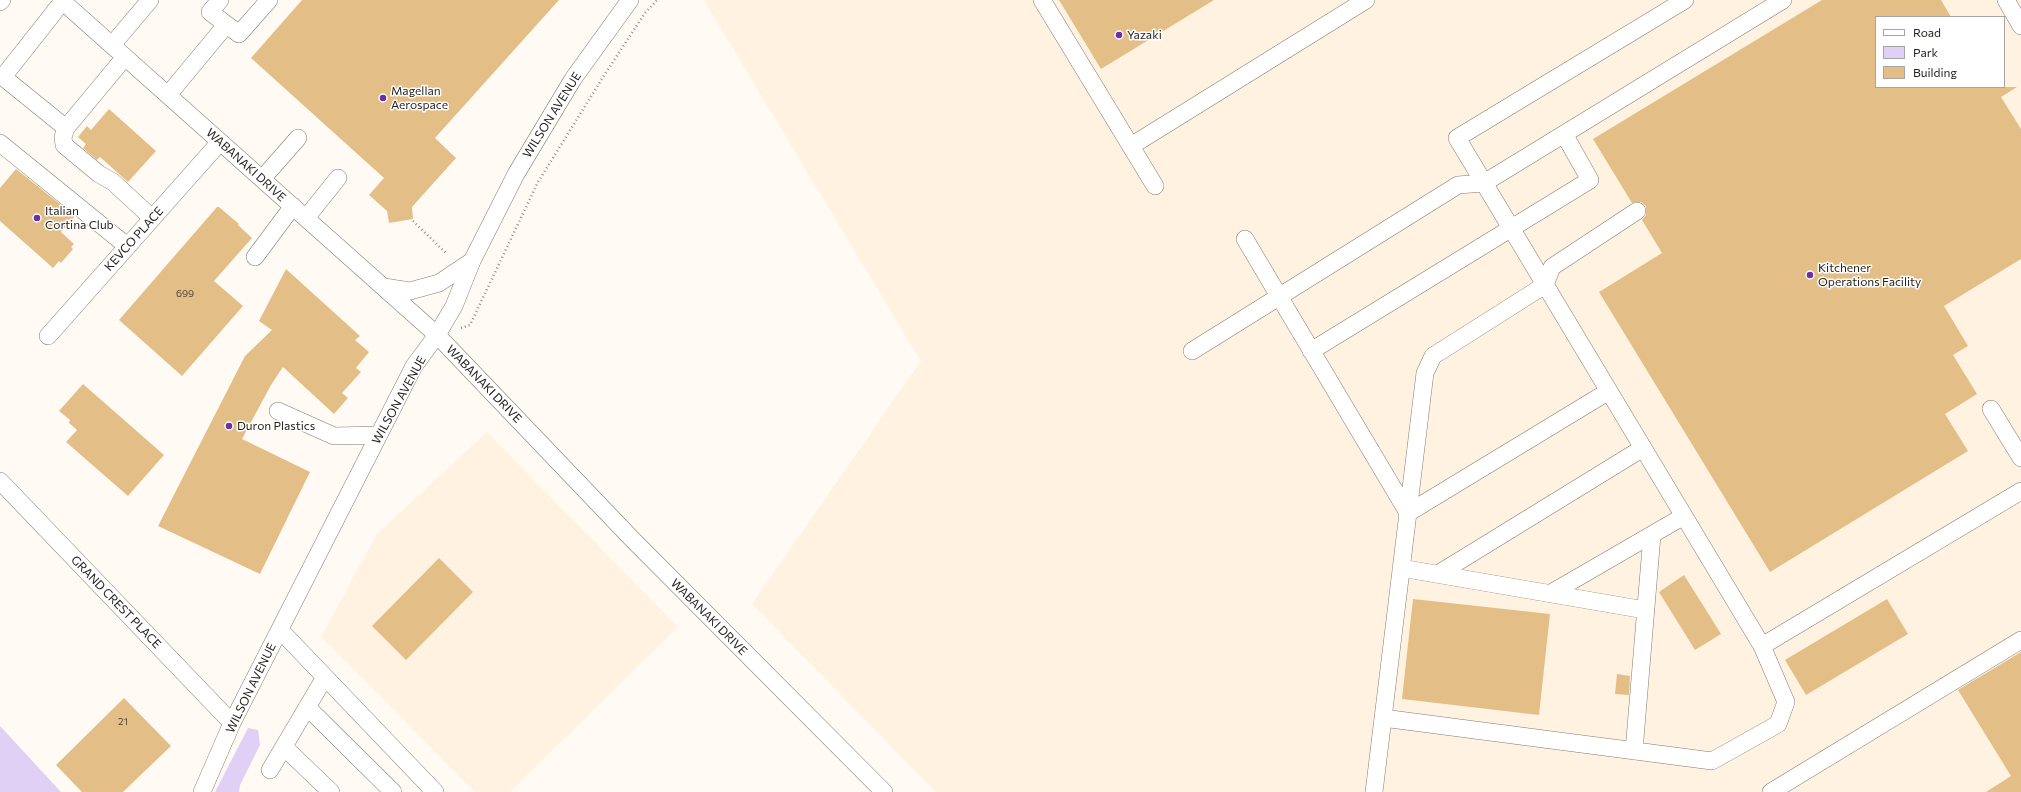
<!DOCTYPE html>
<style>
body{margin:0}
#map{position:relative;width:2021px;height:792px;overflow:hidden;background:#fffaf3;font-family:Commissioner,sans-serif}
canvas{display:block}
.legend{position:absolute;left:1875px;top:16px;width:130px;height:72px;box-sizing:border-box;background:#fff;border:1px solid #a6a5a3;margin:0;padding:5px 7px;list-style:none;font-size:12px;color:#211e1a}
.legend li{display:flex;align-items:center;gap:8px;height:20px}
.legend b{width:20px;border:1px solid #a6a5a3}
</style>
<div id="map">
<canvas width="2021" height="792"></canvas>
<ul class="legend">
<li><b style="height:5px;background:#fff"></b>Road</li>
<li><b style="height:11px;background:#e0d0f6"></b>Park</li>
<li><b style="height:11px;background:#e4be87"></b>Building</li>
</ul>
</div>
<script>
const context = document.querySelector('canvas').getContext('2d');
context.lineJoin = 'round';
function fillPath(path, color) {
  context.fillStyle = color;
  context.fill(path, 'evenodd');
}
function poly(rows) {
  const path = new Path2D();
  for (const r of rows) {
    path.moveTo(r[0], r[1]);
    for (let i = 2; i < r.length; i += 2) path.lineTo(r[i], r[i + 1]);
  }
  return path;
}
function strokePath(path, color, width, dash) {
  context.strokeStyle = color;
  context.lineWidth = width;
  context.lineCap = dash ? 'butt' : 'round';
  context.setLineDash(dash || []);
  context.stroke(path);
}
function drawText(font, color, halo, rows, align = 'center') {
  context.font = font + ' Commissioner,sans-serif';
  context.lineWidth = 3;
  context.setLineDash([]);
  context.textBaseline = 'middle';
  context.strokeStyle = halo;
  context.fillStyle = color;
  for (const [text, x, y, turn = 0] of rows) {
    context.save();
    context.translate(x, y);
    context.rotate((+turn || 0) * Math.PI / 180);
    context.textAlign = isNaN(turn) ? turn : align;
    if (halo) context.strokeText(text, 0, 0);
    context.fillText(text, 0, 0);
    context.restore();
  }
}
const built = poly([
 [704,0,2021,0,2021,792,936,792,752,604,921,361],
 [1876,17,2004,17,2004,87,1876,87],
 [487,432,678,627,510,792,475,792,321,637,377,534]
]);
const green = poly([
 [0,726,61,792,0,792],
 [248,728,258,730,260,745,240,785,239,792,215,792]
]);
const building = poly([
 [302,0,559,0,435,138,456,158,412,207,413,219,389,223,387,211,369,195,384,178,251,58],
 [1059,0,1214,0,1101,69],
 [1822,0,1941,0,1951,17,1876,17,1876,87,2017,87,2001,97,2021,129,2021,259,1944,306,1968,346,1953,355,1977,394,1945,414,1968,451,1770,572,1599,292,1662,253,1642,220,1646,215,1646,206,1641,202,1632,203,1593,139],
 [109,109,156,151,128,182,100,157,97,160,83,148,86,144,78,137,87,126,91,130],
 [16,169,75,216,61,232,74,244,71,247,73,249,61,263,59,261,53,268,0,221,0,188],
 [217,207,219,207,239,224,238,225,252,238,214,281,243,306,182,376,119,320],
 [286,269,360,336,355,340,369,352,356,368,361,372,342,393,348,398,334,414,283,367,271,385,242,439,310,472,260,574,158,526,245,356,272,330,259,321],
 [83,384,164,455,128,496,66,442,77,430,69,423,70,420,59,411],
 [439,558,473,592,406,660,372,626],
 [1684,575,1721,634,1695,650,1659,592],
 [1413,599,1550,614,1539,715,1402,699],
 [1887,599,1908,634,1806,695,1785,660],
 [2021,652,2021,792,1986,792,2011,776,1958,690],
 [1617,674,1630,676,1629,695,1615,694],
 [124,698,171,746,123,792,82,792,56,765]
]);
const path = poly([
 [413,221,447,254],
 [461,328,470,325,538,182,605,74,645,13,657,0]
]);
const minor = poly([
 [61,0,437,335,632,539,884,792],
 [220,0,210,12,239,34,269,0],
 [1042,0,1155,186],
 [2006,0,2021,26],
 [63,1,3,77,66,128,125,57],
 [0,2,2,0],
 [112,45,150,0],
 [168,95,226,25],
 [66,128,63,137,64,145,99,174,113,182,152,218],
 [0,143,127,246],
 [1131,146,1366,0],
 [262,179,298,138],
 [306,218,338,178],
 [1245,239,1408,513,1609,391],
 [255,257,293,206],
 [384,287,410,291,439,283,472,261],
 [48,336,220,142],
 [1192,351,1458,185,1484,183,1783,0],
 [1311,351,1590,180,1564,134],
 [1991,409,2021,458],
 [278,411,334,436,379,435],
 [0,481,232,723],
 [1401,568,1645,610],
 [1438,574,1643,448],
 [1551,593,1684,516],
 [280,630,435,792],
 [1762,646,2021,491],
 [307,707,393,792],
 [1383,718,1712,761,1778,724,1786,702,1762,646,1457,138,1685,0],
 [284,747,331,792],
 [1634,751,1652,535],
 [270,770,325,677],
 [202,792,232,723,414,366,437,335,454,306,472,261,516,174,573,79,630,0],
 [1374,792,1425,373,1433,356,1545,285,1552,267,1637,211],
 [1771,792,2021,640]
]);
const markers = [
 [1119,35,4,"#6d2fa4"],
 [383,98,4,"#6d2fa4"],
 [37,218,4,"#6d2fa4"],
 [1810,275,4,"#6d2fa4"],
 [229,426,4,"#6d2fa4"]
];
const numberNames = [
 ["699",185,294],
 ["21",123,722]
];
const poiNames = [
 ["Yazaki",1127,35],
 ["Magellan",391,91],
 ["Aerospace",391,105],
 ["Italian",45,211],
 ["Cortina Club",45,225],
 ["Kitchener",1818,268],
 ["Operations Facility",1818,282],
 ["Duron Plastics",237,426]
];
const streetNames = [
 ["WILSON AVENUE",552,115,-58],
 ["WABANAKI DRIVE",246,165,42],
 ["KEVCO PLACE",134,239,-48],
 ["WABANAKI DRIVE",484,384,46],
 ["WILSON AVENUE",399,400,-61],
 ["GRAND CREST PLACE",116,602,46],
 ["WABANAKI DRIVE",709,617,45],
 ["WILSON AVENUE",251,688,-64]
];
fillPath(built, '#fff2e0');
fillPath(green, '#e0d0f6');
fillPath(building, '#e4be87');
strokePath(minor, '#827b71', 18);
strokePath(path, '#938f8a', 2.5, [1, 3]);
strokePath(minor, '#fff', 17);
for (const [x, y, r, color] of markers) {
  const dot = new Path2D();
  dot.arc(x, y, r, 0, 2 * Math.PI);
  context.fillStyle = color;
  context.fill(dot);
  strokePath(dot, '#fff', 1.5);
}
drawText('10px', '#524635', null, numberNames);
drawText('12px', '#211e1a', '#fff', poiNames, 'left');
drawText('12px', '#211e1a', '#fff', streetNames);
</script>
